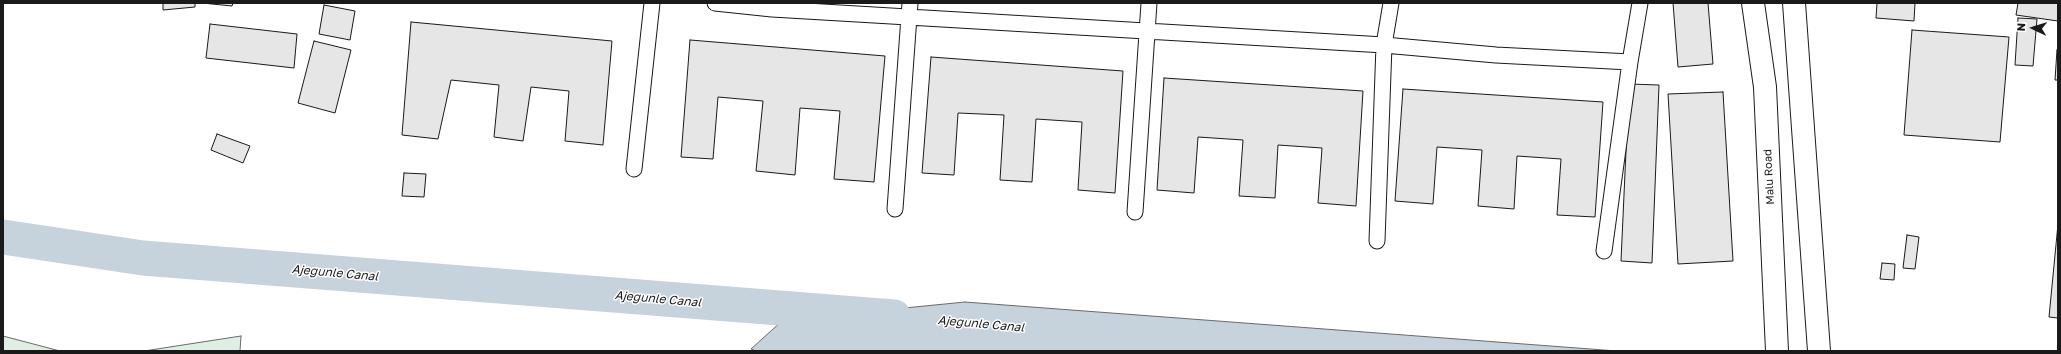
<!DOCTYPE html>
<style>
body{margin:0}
#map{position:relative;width:2061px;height:354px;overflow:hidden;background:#fff;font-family:"Golos Text",sans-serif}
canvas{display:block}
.frame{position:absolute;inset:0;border:4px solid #1a1a1a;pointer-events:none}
.north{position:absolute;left:2013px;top:8px;width:40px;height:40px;-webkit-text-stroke:3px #fff;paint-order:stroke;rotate:274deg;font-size:11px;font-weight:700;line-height:16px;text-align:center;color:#1a1a1a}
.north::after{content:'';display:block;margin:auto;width:14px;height:18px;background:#1a1a1a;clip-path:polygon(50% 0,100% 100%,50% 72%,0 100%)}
</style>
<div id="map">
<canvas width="2061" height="354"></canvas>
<div class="frame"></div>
<div class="north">N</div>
</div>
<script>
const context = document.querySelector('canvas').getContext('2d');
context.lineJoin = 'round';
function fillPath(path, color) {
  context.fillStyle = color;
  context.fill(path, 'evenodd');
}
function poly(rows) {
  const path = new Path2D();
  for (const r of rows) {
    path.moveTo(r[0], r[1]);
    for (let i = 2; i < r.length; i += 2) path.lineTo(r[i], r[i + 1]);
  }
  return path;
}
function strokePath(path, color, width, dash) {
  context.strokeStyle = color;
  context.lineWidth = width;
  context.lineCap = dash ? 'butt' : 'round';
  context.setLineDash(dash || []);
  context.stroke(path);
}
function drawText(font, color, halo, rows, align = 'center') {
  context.font = font + ' "Golos Text",sans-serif';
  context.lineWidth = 3;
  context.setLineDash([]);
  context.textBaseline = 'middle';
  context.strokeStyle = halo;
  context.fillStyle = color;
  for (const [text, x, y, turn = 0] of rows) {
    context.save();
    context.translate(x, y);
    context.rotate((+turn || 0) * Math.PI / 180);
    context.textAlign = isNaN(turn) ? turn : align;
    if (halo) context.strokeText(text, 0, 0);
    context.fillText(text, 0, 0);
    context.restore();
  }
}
const green = poly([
 [3,336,60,351,3,351,3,336],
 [241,336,240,351,144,351,241,336]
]);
const water = poly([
 [965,302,1617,351,756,351,751,349,783,320,965,302]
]);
const canal = poly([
 [3,237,143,258,894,317]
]);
const building = poly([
 [163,3,195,3,195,7,163,10,163,3],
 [202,3,233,3,232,6,202,3],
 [1673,3,1708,3,1713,64,1678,67,1673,3],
 [1877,3,1915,3,1914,21,1876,18,1877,3],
 [2018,3,2058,3,2058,21,2016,15,2018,3],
 [324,5,355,11,350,40,319,34,324,5],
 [2018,18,2037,19,2033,66,2015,65,2018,18],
 [411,22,612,41,603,145,565,141,569,91,531,87,523,141,494,137,499,85,451,80,438,139,402,135,411,22],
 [210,24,297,34,294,68,206,58,210,24],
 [1912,30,2009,37,2000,142,1904,135,1912,30],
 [690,40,885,56,874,182,834,179,840,111,800,108,795,175,756,171,763,101,718,97,713,159,681,157,690,40],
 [314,41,351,50,335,113,298,103,314,41],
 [2057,50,2058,50,2058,80,2055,80,2057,50],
 [931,57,1123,71,1115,193,1078,190,1082,122,1036,119,1032,182,1000,180,1004,115,958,113,954,175,922,173,931,57],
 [1164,78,1363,91,1356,206,1318,203,1322,148,1278,145,1275,198,1239,196,1243,140,1198,137,1194,193,1157,190,1164,78],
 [1629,84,1659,85,1652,263,1621,261,1629,84],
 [1403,89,1603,102,1595,217,1557,215,1561,159,1517,156,1514,209,1478,206,1482,150,1437,147,1433,204,1395,201,1403,89],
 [1723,92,1733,261,1678,264,1668,94,1723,92],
 [217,134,250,146,243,163,211,150,217,134],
 [404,173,426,174,424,197,402,196,404,173],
 [2058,224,2058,318,2049,317,2058,224],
 [1907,235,1919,237,1915,269,1903,268,1907,235],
 [1882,263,1895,264,1894,280,1880,279,1882,263]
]);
const service = poly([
 [715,3,772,9,1384,45,1496,55,1630,62],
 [634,169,652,3],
 [895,209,910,3],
 [1135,212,1149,3],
 [1377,241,1384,45,1391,3],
 [1604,251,1630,62,1640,3]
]);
const secondary = poly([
 [1753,3,1765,87,1777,351],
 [1794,3,1819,351]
]);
const streetNames = [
 ["Malu Road",1769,177,-93]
];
const waterNames = [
 ["Ajegunle Canal",335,273,5],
 ["Ajegunle Canal",658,299,5],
 ["Ajegunle Canal",981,324,5]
];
fillPath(green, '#e0efe3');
strokePath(green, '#6a6a6a', 1);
fillPath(water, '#c6d2dc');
strokePath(water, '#6a6a6a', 1);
strokePath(canal, '#c6d2dc', 35);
fillPath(building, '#e6e6e6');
strokePath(building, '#1a1a1a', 1);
strokePath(service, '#1a1a1a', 17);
strokePath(secondary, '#1a1a1a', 24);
strokePath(service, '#fff', 15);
strokePath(secondary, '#fff', 22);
drawText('11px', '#1a1a1a', '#fff', streetNames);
drawText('italic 12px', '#1a1a1a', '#fff', waterNames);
</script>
